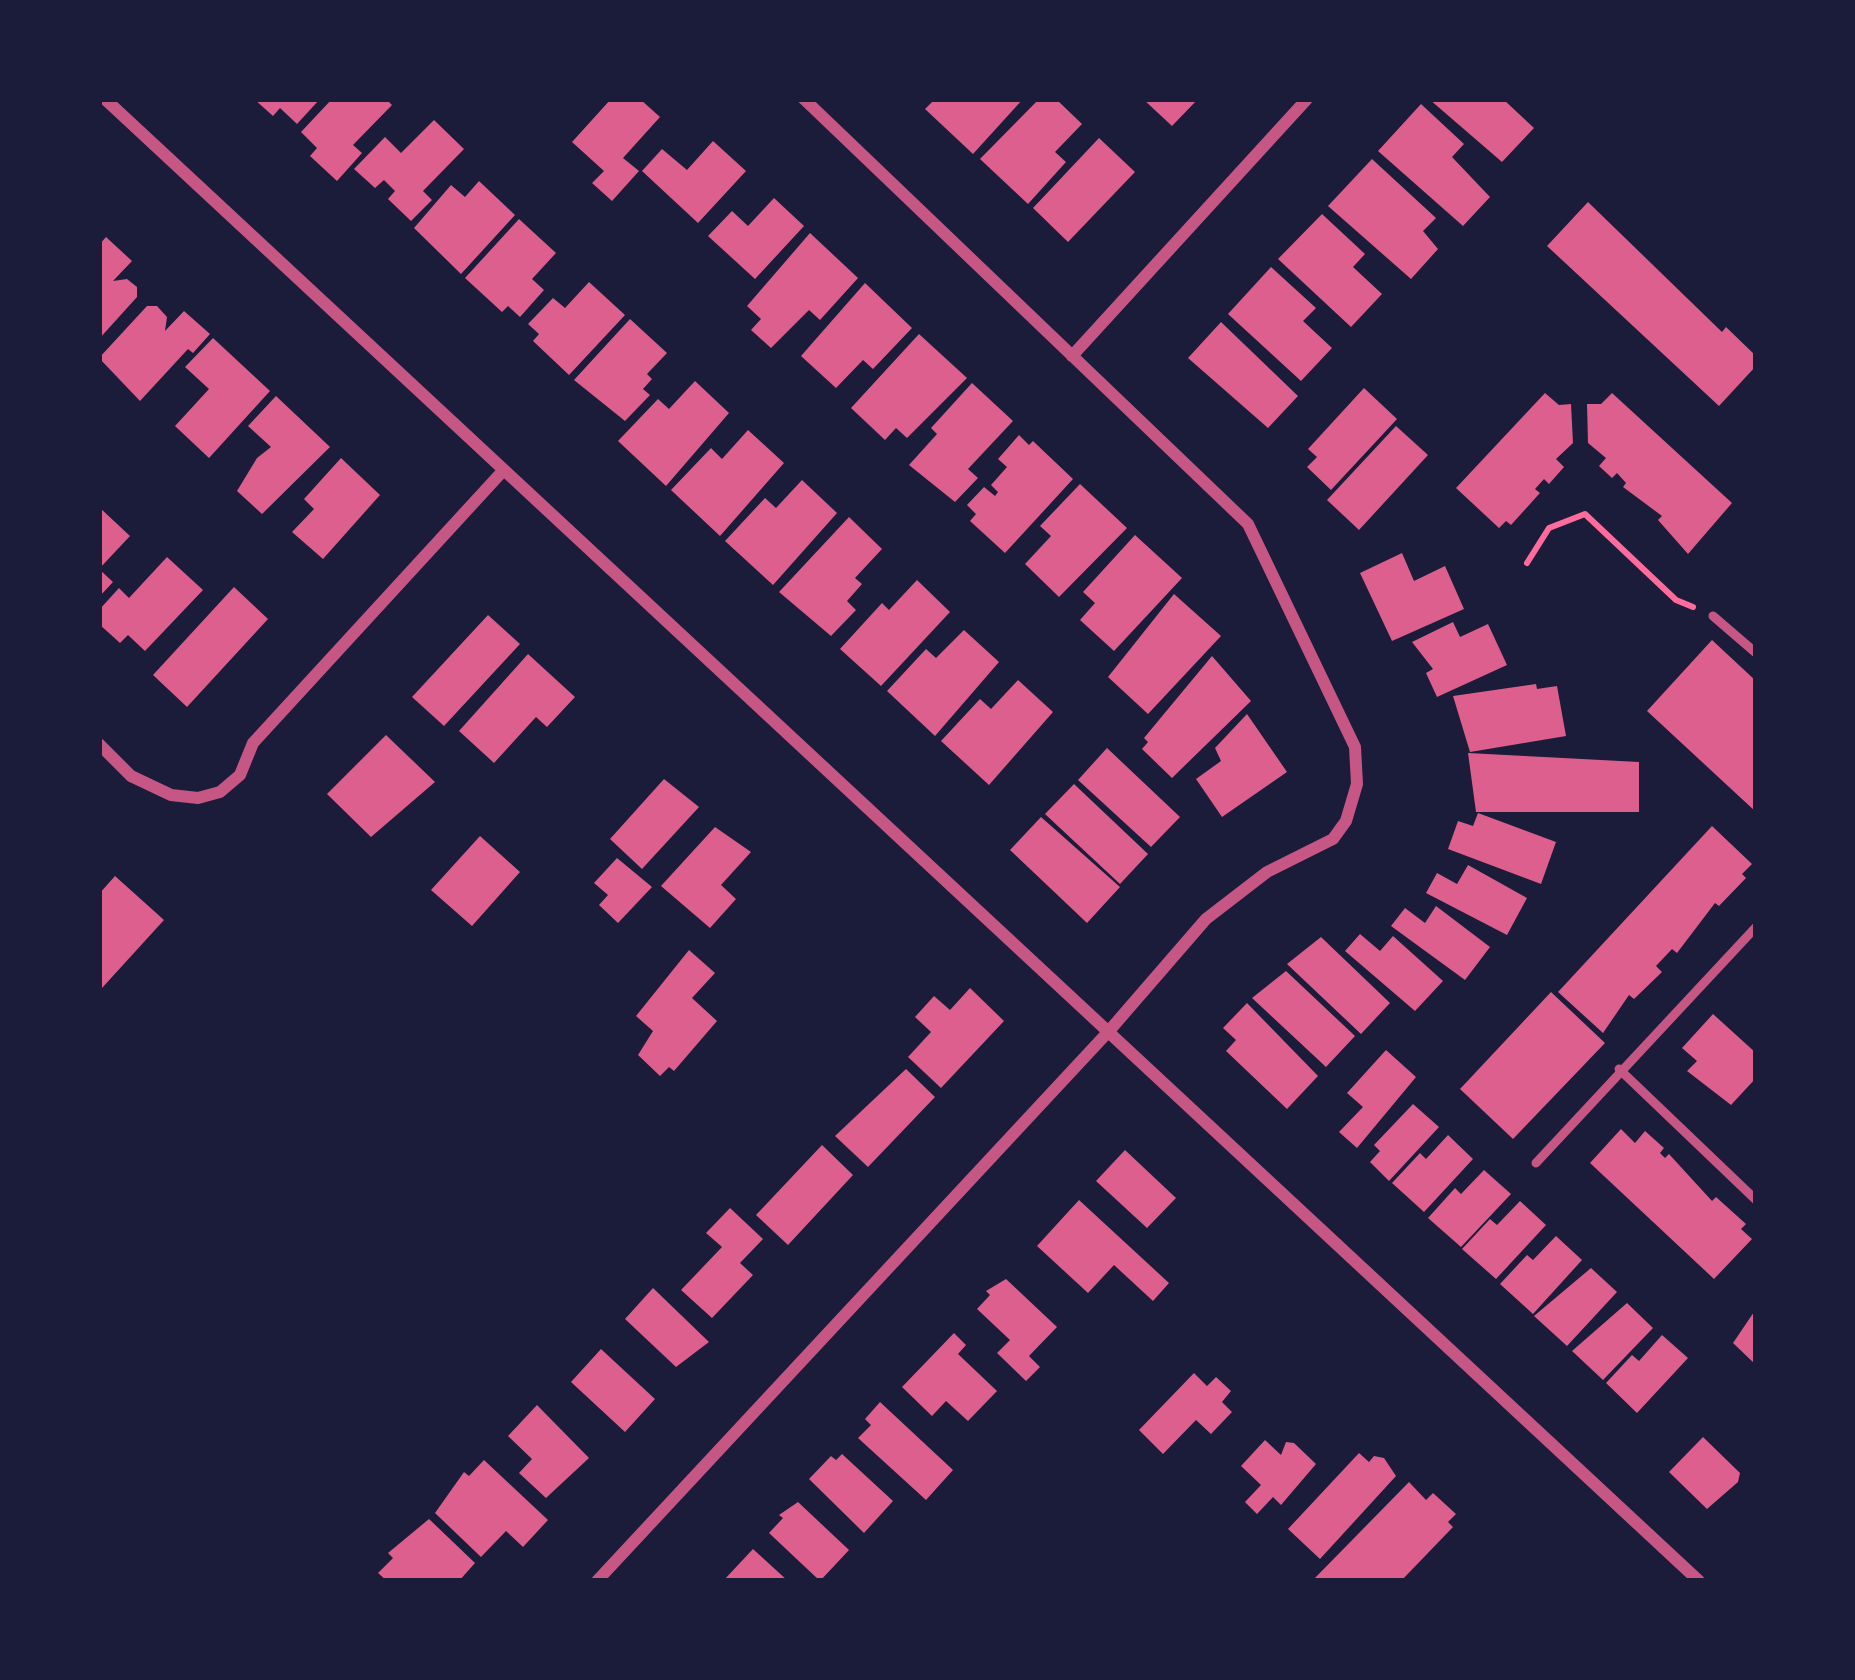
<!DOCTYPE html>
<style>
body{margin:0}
#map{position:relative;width:1855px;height:1680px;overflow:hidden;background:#1b1b3a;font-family:"Space Grotesk",sans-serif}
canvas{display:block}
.frame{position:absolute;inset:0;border:102px solid #1b1b3a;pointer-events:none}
</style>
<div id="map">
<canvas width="1855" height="1680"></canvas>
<div class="frame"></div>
</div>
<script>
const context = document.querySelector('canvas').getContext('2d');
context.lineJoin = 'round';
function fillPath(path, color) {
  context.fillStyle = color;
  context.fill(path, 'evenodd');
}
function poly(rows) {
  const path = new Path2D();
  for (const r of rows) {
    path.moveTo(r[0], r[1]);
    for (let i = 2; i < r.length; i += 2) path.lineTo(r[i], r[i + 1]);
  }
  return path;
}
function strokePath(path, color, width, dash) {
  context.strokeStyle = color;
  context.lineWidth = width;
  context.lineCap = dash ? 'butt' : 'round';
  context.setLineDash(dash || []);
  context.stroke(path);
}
const building = poly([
 [254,99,320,99,297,124,280,108,273,116],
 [332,99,386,99,392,105,353,145,362,153,337,181,310,156,317,148,301,132],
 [611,99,640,99,660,117,623,158,639,171,612,201,592,183,604,171,572,142],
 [935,99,1023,99,973,154,925,109],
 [1039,99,1056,99,1082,124,1055,152,1066,162,1028,204,980,159],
 [1143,99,1198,99,1172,126],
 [1429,99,1503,99,1534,128,1502,162],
 [1421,104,1464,144,1452,157,1490,197,1463,226,1378,151],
 [434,120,464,149,423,191,432,200,411,221,388,199,395,191,384,180,375,188,354,169,385,137,401,153],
 [1099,138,1135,172,1068,242,1033,208],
 [713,141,746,171,698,223,642,171,662,149,687,170],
 [1372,159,1436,218,1423,231,1438,249,1411,279,1328,206],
 [479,181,515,215,461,274,414,228,451,185,465,197],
 [774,198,804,226,755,279,708,236,732,211,748,226],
 [1588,202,1722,332,1726,327,1756,356,1756,366,1719,406,1547,246],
 [1322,214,1365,254,1353,267,1382,294,1351,327,1278,259],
 [519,219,556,253,532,279,544,290,520,317,508,306,502,312,465,278],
 [810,233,858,278,820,320,809,310,771,348,751,330,761,319,747,306],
 [106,237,132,261,113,281,127,279,137,287,137,297,99,339,99,245],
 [1271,267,1316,308,1303,321,1332,348,1301,381,1228,314],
 [589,282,625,315,569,375,533,341,539,334,528,324,553,298,565,308],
 [865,283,912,328,873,369,863,360,836,388,801,356],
 [147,306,157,306,167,317,165,331,184,311,210,334,193,353,188,349,140,401,99,358],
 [630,319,667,353,647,374,652,379,643,389,650,395,625,421,574,380],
 [1221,322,1298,396,1268,428,1188,358],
 [919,334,967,378,907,438,896,428,885,440,851,408],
 [213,338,270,391,209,458,175,426,209,389,185,367],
 [695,381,729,413,666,486,618,441,658,399,669,409],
 [972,383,1013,421,968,469,978,478,955,502,909,465,937,434,931,428],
 [1364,388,1397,419,1331,490,1307,467,1317,457,1308,449],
 [1545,393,1559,405,1571,404,1573,443,1556,459,1564,467,1549,484,1544,479,1535,489,1540,493,1511,525,1506,521,1499,528,1456,488],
 [1612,393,1732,503,1688,554,1658,520,1662,516,1623,487,1626,483,1617,473,1612,478,1599,466,1606,458,1588,443,1587,404,1601,404],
 [276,396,330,447,262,514,237,491,257,458,271,447,248,426],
 [1396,426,1428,455,1359,530,1327,500],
 [748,430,784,463,720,536,671,490,711,448,722,459],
 [1019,435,1029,445,1033,441,1073,479,1005,553,970,521,976,514,967,505,984,487,995,496,998,492,991,485,1007,467,998,459],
 [341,458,380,495,323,559,292,532,314,509,304,499],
 [802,480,837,513,773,585,725,541,765,498,776,508],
 [1080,484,1127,528,1059,597,1025,564,1051,536,1040,526],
 [99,507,130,536,99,569,113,582,99,597],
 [849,517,882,549,855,578,862,584,847,601,856,610,831,636,779,592],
 [1135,535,1182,578,1114,651,1080,620,1095,603,1083,592],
 [1402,553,1414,581,1445,566,1464,609,1392,641,1360,573],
 [167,557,203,590,145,651,128,635,120,643,99,624,99,610,119,588,129,598],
 [917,580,950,612,881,686,840,649,882,603,889,610],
 [234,587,268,619,187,707,153,675],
 [1174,594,1221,636,1148,714,1108,677],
 [488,615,520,644,444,726,412,697],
 [1453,622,1460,637,1488,624,1507,665,1437,697,1426,673,1433,669,1412,642],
 [964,630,999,662,935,736,887,691,926,649,936,658],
 [1712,640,1756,681,1756,812,1647,711],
 [528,654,575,697,547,727,536,717,494,763,459,731],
 [1212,656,1251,701,1172,778,1142,749,1148,742,1144,738],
 [1018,680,1053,712,989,785,941,741,980,699,991,709],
 [1536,684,1537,689,1557,686,1566,736,1470,752,1453,696],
 [1247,714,1287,772,1222,817,1196,779,1221,761,1215,748],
 [386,735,435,782,371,837,327,794],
 [1107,748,1180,817,1151,847,1078,780],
 [1468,753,1639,762,1639,812,1476,812],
 [664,779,699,807,642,869,610,839],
 [1074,784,1148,854,1120,884,1045,814],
 [1478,813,1556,842,1541,884,1448,849,1458,821,1473,826],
 [1041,817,1120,887,1087,923,1010,850],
 [1712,826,1752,864,1742,874,1746,878,1719,906,1715,903,1677,953,1672,949,1656,966,1662,972,1634,999,1629,995,1603,1033,1558,992],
 [715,827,751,852,721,885,736,899,710,928,661,886],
 [480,836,520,872,472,926,431,890],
 [617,858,652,887,618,923,599,905,608,895,594,883],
 [1468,865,1527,898,1507,935,1426,893,1437,873,1457,884],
 [115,876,164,920,102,988,99,894],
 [1436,906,1490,947,1465,980,1391,926,1405,908,1425,923],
 [1360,934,1380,951,1393,936,1443,981,1415,1011,1345,951],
 [1321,937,1390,1003,1361,1034,1287,964],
 [689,950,715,973,692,998,717,1021,674,1071,669,1067,660,1076,638,1055,653,1031,636,1016],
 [1286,971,1355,1036,1326,1067,1252,998],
 [970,988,1004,1021,941,1088,908,1057,931,1032,915,1017,934,996,950,1010],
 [1551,992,1605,1043,1513,1139,1460,1089],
 [1247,1003,1318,1076,1287,1109,1226,1051,1236,1040,1223,1028],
 [1713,1014,1756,1053,1756,1078,1731,1105,1687,1071,1697,1061,1682,1048],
 [1386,1050,1416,1077,1357,1148,1339,1132,1363,1107,1347,1093],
 [906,1069,935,1097,868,1167,835,1136],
 [1413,1104,1439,1127,1389,1181,1370,1162,1380,1151,1374,1145],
 [1621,1129,1635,1143,1645,1131,1664,1148,1660,1153,1665,1158,1669,1154,1712,1201,1716,1197,1746,1224,1741,1229,1752,1239,1714,1279,1590,1163],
 [1448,1135,1473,1159,1424,1212,1392,1183,1420,1153,1426,1159],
 [822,1145,853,1175,788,1245,756,1215],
 [1125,1150,1176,1198,1147,1228,1096,1181],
 [1484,1170,1511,1194,1461,1247,1428,1218,1455,1188,1461,1194],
 [1079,1200,1169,1283,1153,1301,1114,1265,1088,1293,1037,1246],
 [1520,1201,1546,1225,1496,1279,1462,1249,1490,1219,1497,1225],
 [730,1208,763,1239,740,1263,753,1275,712,1318,681,1290,722,1247,706,1233],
 [1556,1236,1582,1260,1533,1314,1500,1284,1527,1255,1533,1260],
 [1591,1268,1617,1292,1567,1346,1534,1316],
 [1006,1279,1057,1327,1029,1356,1040,1367,1026,1381,997,1353,1010,1340,977,1309,990,1295,986,1291],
 [653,1288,709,1342,676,1367,625,1319],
 [1627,1303,1653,1328,1603,1380,1572,1351],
 [1756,1309,1756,1365,1733,1343],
 [954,1333,966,1345,958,1354,997,1391,968,1421,946,1401,932,1416,902,1387],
 [1662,1335,1688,1358,1637,1413,1606,1383,1632,1355,1639,1361],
 [601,1349,655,1399,625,1432,571,1382],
 [1194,1373,1207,1386,1216,1377,1231,1391,1222,1402,1232,1412,1211,1434,1196,1420,1163,1454,1139,1430],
 [880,1402,953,1470,926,1500,858,1438,871,1425,865,1419],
 [537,1405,589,1458,546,1498,519,1473,532,1459,508,1436],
 [1703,1437,1740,1473,1738,1482,1707,1509,1669,1472],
 [1265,1440,1281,1455,1286,1442,1294,1443,1316,1464,1281,1505,1273,1497,1257,1514,1245,1502,1261,1485,1241,1466],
 [1359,1453,1369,1462,1374,1456,1384,1458,1396,1476,1320,1559,1288,1529],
 [842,1454,893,1501,864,1533,809,1479,831,1456,836,1460],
 [484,1460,548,1520,523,1547,506,1531,481,1557,435,1513,464,1472,469,1476],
 [1409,1482,1426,1500,1433,1493,1456,1514,1448,1522,1453,1527,1401,1581,1312,1581],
 [798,1502,849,1550,820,1581,769,1533,783,1518,779,1515],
 [429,1519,475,1563,459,1581,387,1581,378,1573,393,1558,388,1553],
 [753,1549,788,1581,723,1581]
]);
const path = poly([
 [1527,563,1549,528,1585,514,1676,600,1693,607]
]);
const service = poly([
 [1713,616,1756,653],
 [1619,1069,1756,1200],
 [1536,1163,1756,927]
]);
const minor = poly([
 [105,99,1699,1581],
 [1072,356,1307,99],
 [99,744,131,776,171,795,198,798,220,792,240,775,253,743,501,473],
 [597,1581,1109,1031,1206,919,1267,872,1333,839,1346,821,1357,784,1355,747,1248,524,804,99]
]);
fillPath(building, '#dd5f8e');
strokePath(path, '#ff6b9d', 6);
strokePath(service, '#c65784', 9);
strokePath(minor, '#c65784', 12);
</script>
